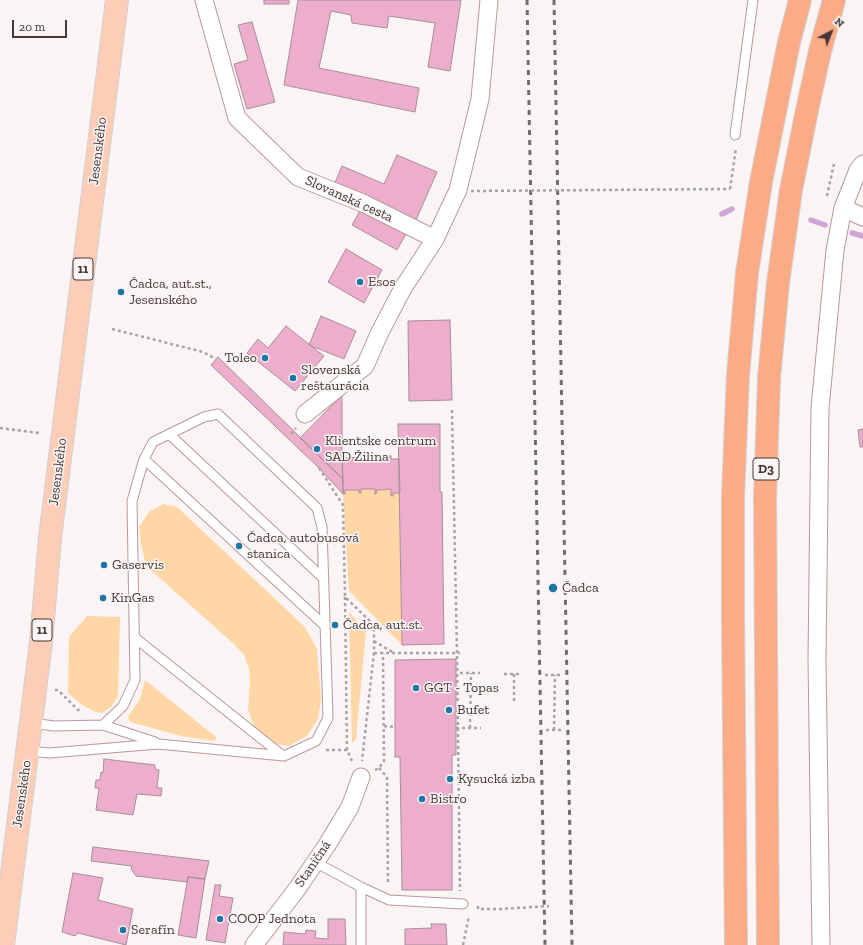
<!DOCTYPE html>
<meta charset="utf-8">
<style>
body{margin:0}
#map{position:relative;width:863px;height:945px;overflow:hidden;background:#faf4f4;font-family:"Zilla Slab",serif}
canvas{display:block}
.north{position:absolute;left:811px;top:12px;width:40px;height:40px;-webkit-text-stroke:3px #faf4f4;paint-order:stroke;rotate:42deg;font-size:11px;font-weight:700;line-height:16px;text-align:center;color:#443737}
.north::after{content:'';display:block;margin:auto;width:14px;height:18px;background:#443737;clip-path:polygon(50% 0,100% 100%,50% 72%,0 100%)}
.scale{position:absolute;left:12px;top:20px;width:55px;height:18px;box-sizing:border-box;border:2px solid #443737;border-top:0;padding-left:5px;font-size:12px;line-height:14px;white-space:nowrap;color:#443737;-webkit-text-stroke:3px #faf4f4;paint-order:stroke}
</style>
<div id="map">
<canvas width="863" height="945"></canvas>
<div class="north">N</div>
<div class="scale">20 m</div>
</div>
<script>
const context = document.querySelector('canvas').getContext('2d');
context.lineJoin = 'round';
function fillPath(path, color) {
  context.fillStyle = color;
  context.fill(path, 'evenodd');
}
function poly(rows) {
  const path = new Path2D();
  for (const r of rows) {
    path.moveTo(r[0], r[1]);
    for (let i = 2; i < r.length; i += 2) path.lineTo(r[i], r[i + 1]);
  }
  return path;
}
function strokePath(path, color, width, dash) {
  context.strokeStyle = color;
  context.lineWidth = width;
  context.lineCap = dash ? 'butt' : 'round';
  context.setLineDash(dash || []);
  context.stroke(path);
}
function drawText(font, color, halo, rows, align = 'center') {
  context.font = font + ' "Zilla Slab",serif';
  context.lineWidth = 3;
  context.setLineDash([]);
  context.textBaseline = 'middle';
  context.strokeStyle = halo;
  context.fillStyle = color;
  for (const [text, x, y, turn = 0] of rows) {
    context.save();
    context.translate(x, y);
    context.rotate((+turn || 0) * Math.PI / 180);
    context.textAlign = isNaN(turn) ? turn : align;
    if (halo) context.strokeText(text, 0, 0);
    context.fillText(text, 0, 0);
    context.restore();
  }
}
const green = poly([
 [361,489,375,489,375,494,377,490,391,489,391,496,393,496,393,493,400,493,402,645,349,591,343,494,345,490,359,490,359,493,361,493],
 [163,504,177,507,305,627,317,649,321,700,318,719,307,736,289,746,271,743,254,727,248,709,250,683,249,669,244,655,234,644,146,566,141,544,139,527,149,512],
 [349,612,366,631,356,739,352,743],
 [87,616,120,617,118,696,111,707,102,713,95,712,81,704,68,693,69,637],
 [145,680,216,737,216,739,214,741,181,736,130,722,128,717,140,699]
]);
const stream = poly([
 [722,214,732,209],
 [811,220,825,225],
 [852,233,863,236]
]);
const building = poly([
 [264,0,289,0,289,4,264,4,264,0],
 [298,0,461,0,450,71,428,67,435,23,389,16,387,28,352,23,351,15,331,11,319,68,419,88,415,112,284,85,298,0],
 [252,22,275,102,247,109,234,64,248,60,238,25,252,22],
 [397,155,437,172,416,220,334,185,342,166,384,184,397,155],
 [361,209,406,234,397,250,352,225,361,209],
 [346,249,382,270,364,303,328,282,346,249],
 [321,316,356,331,344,359,309,345,321,316],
 [450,320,452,400,409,401,408,321,450,320],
 [286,326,324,356,295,391,247,353,258,339,268,348,286,326],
 [218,357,343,479,343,494,319,468,211,365,218,357],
 [342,395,342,457,343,479,300,438,342,395],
 [398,424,440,424,440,492,442,492,444,644,402,645,398,424],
 [863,429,863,447,860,447,858,430,863,429],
 [391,456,391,459,399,459,400,493,393,493,393,496,391,496,391,489,377,490,376,494,375,494,375,489,361,489,361,493,359,493,359,490,345,490,345,494,343,494,342,458,391,456],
 [456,659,456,755,452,755,452,890,402,890,400,757,395,757,395,660,456,659],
 [104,759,155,765,155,769,159,770,157,788,162,788,161,796,137,794,133,815,96,810,99,788,95,788,96,780,100,780,101,772,103,773,104,759],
 [93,847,209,861,205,879,188,877,187,882,136,876,131,869,132,866,91,861,93,847],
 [73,873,103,878,98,900,133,909,126,945,78,933,75,936,62,932,73,873],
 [188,877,205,879,196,938,178,935,188,877],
 [215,885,221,885,219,896,233,898,225,943,206,940,215,885],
 [328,919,345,919,346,945,283,945,284,932,305,934,306,930,316,931,315,938,328,939,328,919],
 [431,924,446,924,447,945,405,945,405,929,432,928,431,924]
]);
const path = poly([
 [730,189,736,148],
 [827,196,834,164],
 [112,329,203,352,216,359],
 [452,410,457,653,460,891],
 [0,428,39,433],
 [291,434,296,428],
 [319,468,343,505,345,597,374,625,374,653,362,761],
 [345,597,347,750,353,763],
 [374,641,394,653],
 [374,653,460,653],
 [460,673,480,673],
 [504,674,522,674],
 [545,675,562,675],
 [55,690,58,690,78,710,81,710],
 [514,701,514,674],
 [384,726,395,727],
 [456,728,481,728],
 [470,728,471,673],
 [546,730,564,730],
 [554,730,555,675],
 [326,750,347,750],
 [379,768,387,777,388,885],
 [375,770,379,768,384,761,383,653],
 [478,906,478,909,501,909,549,906],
 [463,945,469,916]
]);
const lane = poly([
 [735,135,753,0],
 [169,434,323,578],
 [144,459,324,625],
 [134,637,283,756],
 [103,725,155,742],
 [28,751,50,753,158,744,284,756,316,741,328,718,322,527,317,508,218,414,204,417,153,442,144,459,132,501,135,680,123,706,103,725,54,726,32,723],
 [315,862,361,887,389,900,463,904],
 [361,945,361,887]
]);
const street = poly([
 [204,0,237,118,298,177,365,204,435,239],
 [843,208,863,217],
 [305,414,365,366,380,332,403,288,435,239,458,190,480,99,489,0],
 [254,945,297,889,327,845,350,807,361,777],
 [821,945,817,659,820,408,835,250,843,208,858,170,863,164]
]);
const primary = poly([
 [3,945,41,642,50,538,117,0]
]);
const highway = poly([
 [736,945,733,618,733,495,738,375,747,273,761,182,789,42,800,0],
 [768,945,765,497,769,378,778,283,791,190,806,115,820,51,834,0]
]);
const rail = poly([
 [527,0,545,945],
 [554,0,572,945]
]);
const pathBridge = poly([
 [471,191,730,189]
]);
const markers = [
 [360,282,4,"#1c75a4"],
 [121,292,4,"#1c75a4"],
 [265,358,4,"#1c75a4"],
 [293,378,4,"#1c75a4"],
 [317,449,4,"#1c75a4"],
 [239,546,4,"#1c75a4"],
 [104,565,4,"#1c75a4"],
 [553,588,5,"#1c75a4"],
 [103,598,4,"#1c75a4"],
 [335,625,4,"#1c75a4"],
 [416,688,4,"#1c75a4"],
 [449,710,4,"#1c75a4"],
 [450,779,4,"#1c75a4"],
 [422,799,4,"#1c75a4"],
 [220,919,4,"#1c75a4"],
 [123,930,4,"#1c75a4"]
];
const shields = [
 [83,269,20],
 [766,469,26],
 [42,630,20]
];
const shieldNames = [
 ["11",83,269],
 ["D3",766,469],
 ["11",42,630]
];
const streetNames = [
 ["Jesenského",98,151,-83],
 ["Slovanská cesta",349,199,24],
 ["Jesenského",58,472,-83],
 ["Jesenského",22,794,-82],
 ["Staničná",313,864,-56]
];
const poiNames = [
 ["Esos",368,282],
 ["Čadca, aut.st.,",129,284],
 ["Jesenského",129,300],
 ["Toleo",257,358,"right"],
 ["Slovenská",301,370],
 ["reštaurácia",301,386],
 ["Klientske centrum",325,441],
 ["SAD Žilina",325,457],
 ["Čadca, autobusová",247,538],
 ["stanica",247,554],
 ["Gaservis",112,565],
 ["Čadca",562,588],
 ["KinGas",111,598],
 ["Čadca, aut.st.",343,625],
 ["GGT - Topas",424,688],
 ["Bufet",457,710],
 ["Kysucká izba",458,779],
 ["Bistro",430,799],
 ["COOP Jednota",228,919],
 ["Serafín",131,930]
];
fillPath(green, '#ffd7a6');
strokePath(stream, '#cfa5d6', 5.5);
fillPath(building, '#ecaecb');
strokePath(building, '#a88d99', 1);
strokePath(lane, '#b89999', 11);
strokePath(street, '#b89999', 19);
strokePath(primary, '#d2cfcf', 24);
strokePath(highway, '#d2cfcf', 24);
strokePath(path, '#aba2a2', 2.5, [3, 3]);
strokePath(lane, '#fff', 9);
strokePath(street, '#fff', 17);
strokePath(primary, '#fdcdb7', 22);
strokePath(highway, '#fcab87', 22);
strokePath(rail, '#766b6b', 3, [5, 5]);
strokePath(pathBridge, '#aba2a2', 2.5, [3, 3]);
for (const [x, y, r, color] of markers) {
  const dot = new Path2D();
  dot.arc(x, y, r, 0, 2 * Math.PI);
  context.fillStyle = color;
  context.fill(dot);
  strokePath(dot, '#faf4f4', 1.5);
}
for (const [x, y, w] of shields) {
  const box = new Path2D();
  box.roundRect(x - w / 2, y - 11, w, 22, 3);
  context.fillStyle = '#faf4f4';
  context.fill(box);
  strokePath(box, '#443737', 1);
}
drawText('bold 13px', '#443737', null, shieldNames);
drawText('14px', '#443737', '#faf4f4', streetNames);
drawText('14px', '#443737', '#faf4f4', poiNames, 'left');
</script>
